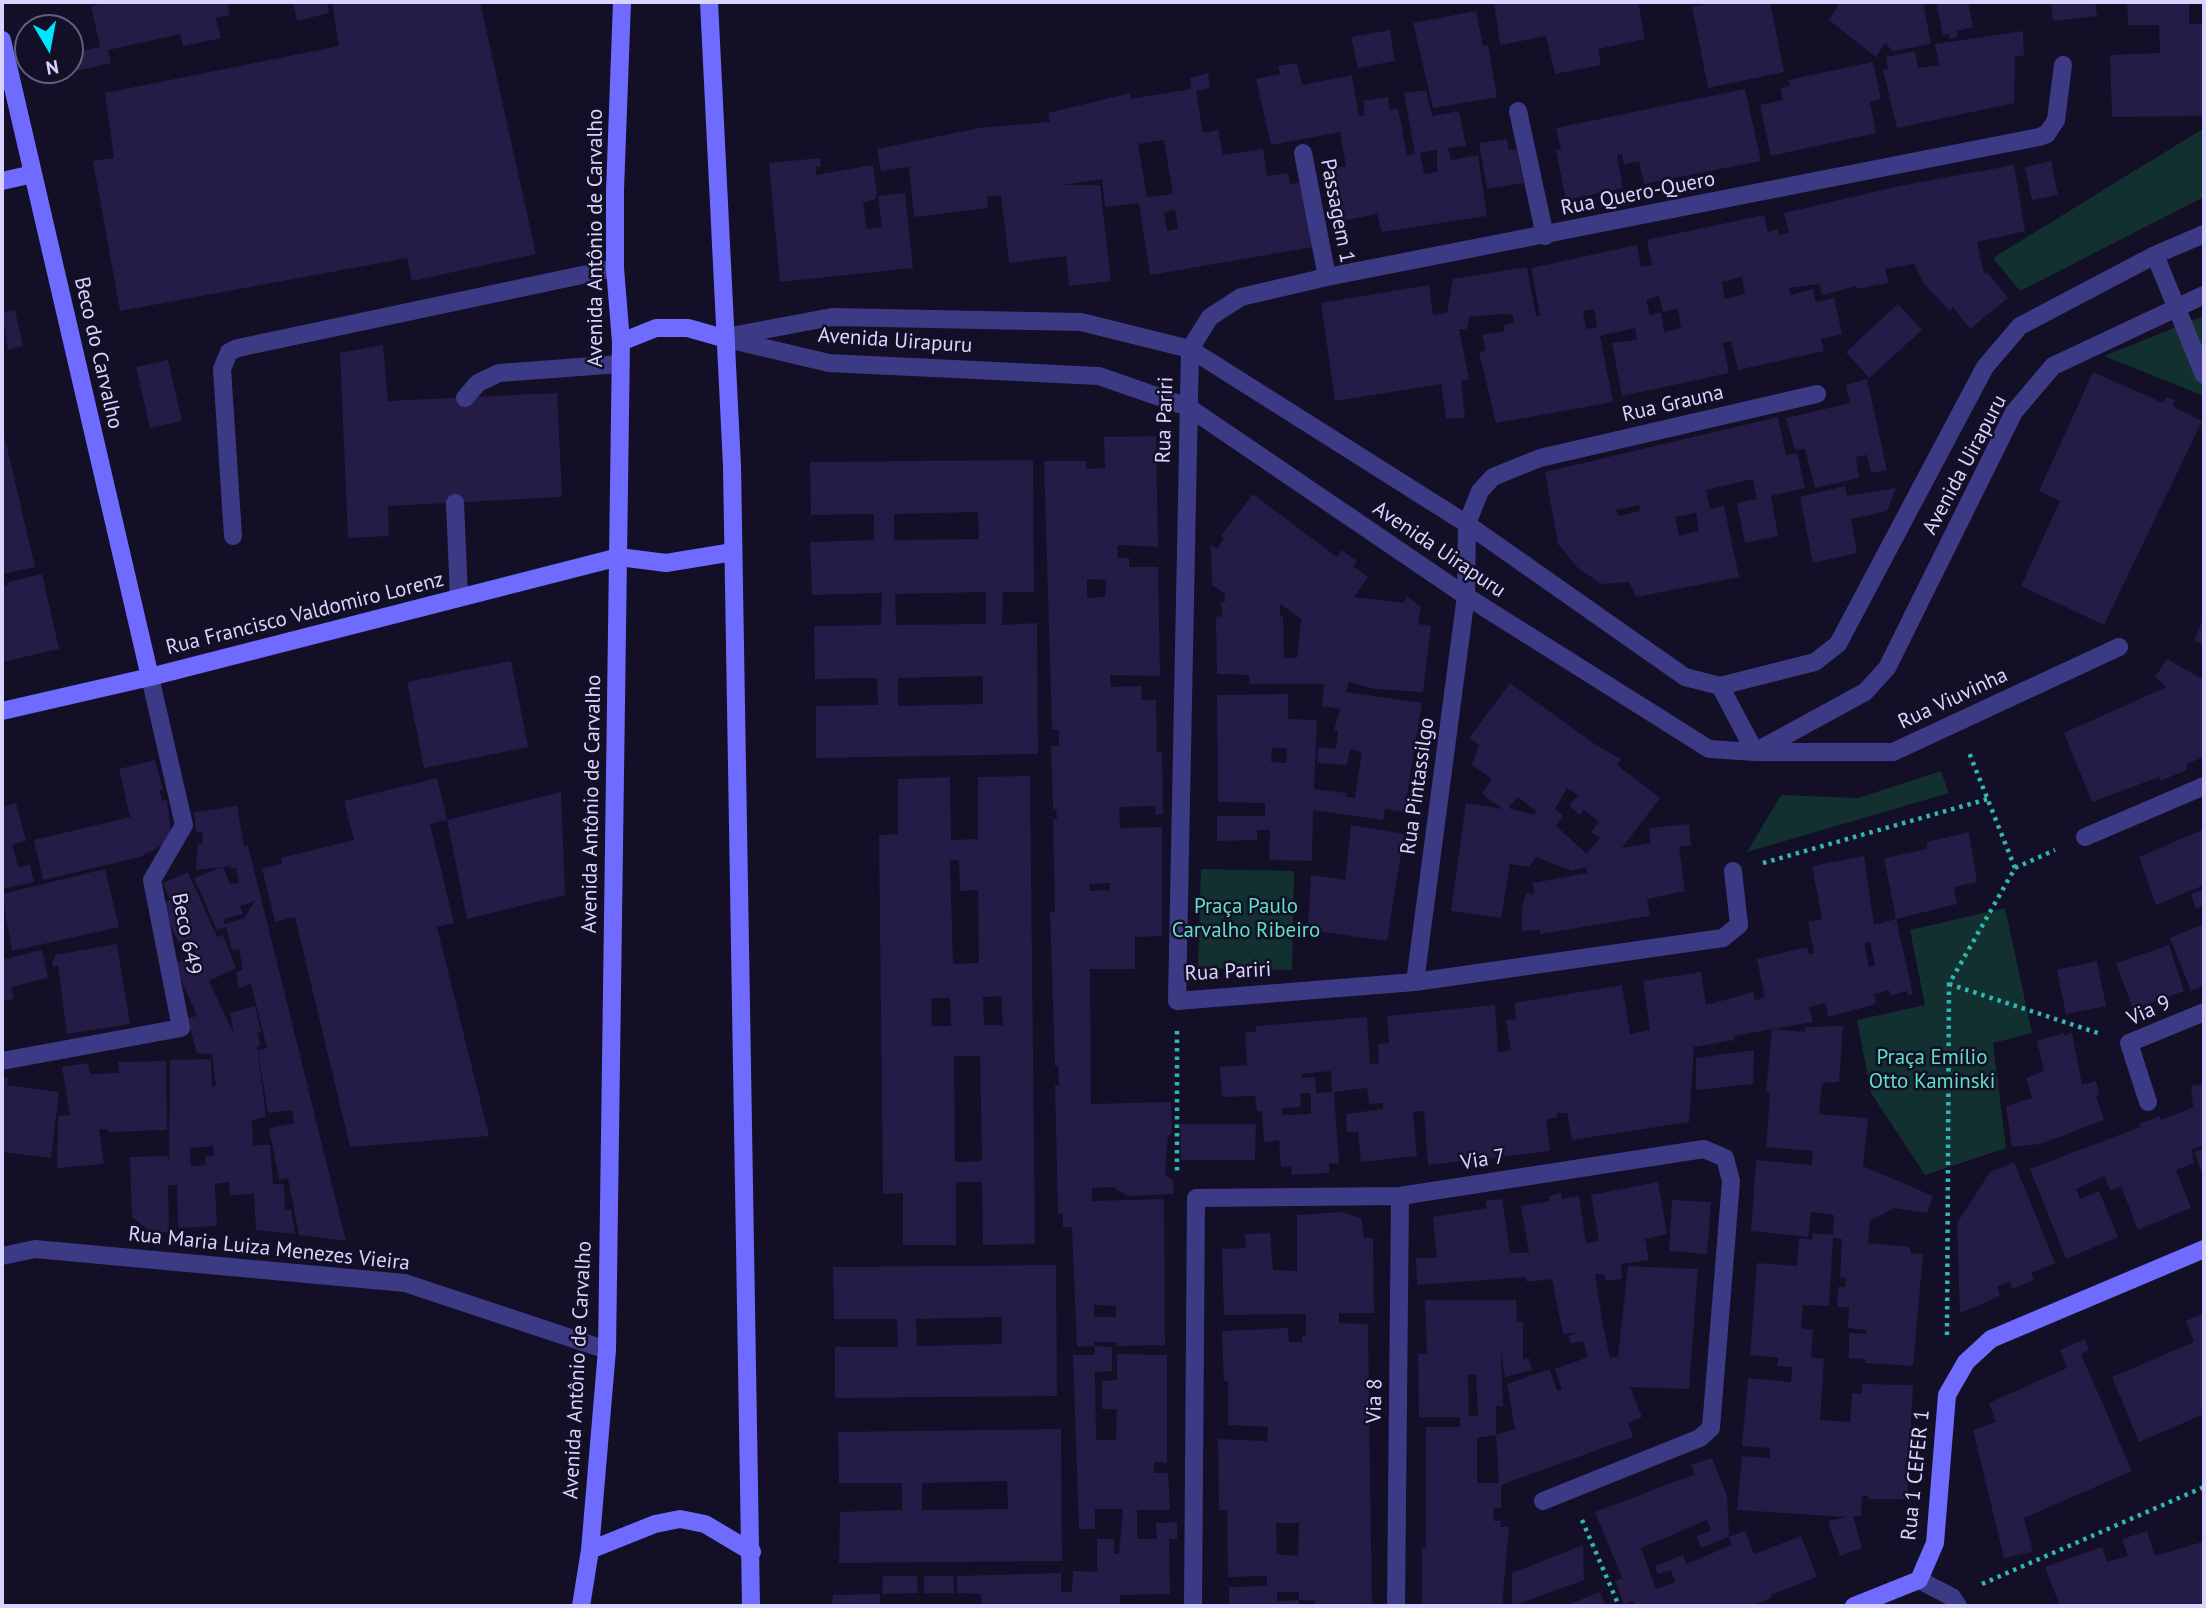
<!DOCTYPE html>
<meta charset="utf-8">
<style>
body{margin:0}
#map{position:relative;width:2206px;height:1608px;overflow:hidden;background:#130f26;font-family:"PT Sans",sans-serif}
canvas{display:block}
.frame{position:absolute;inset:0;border:4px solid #d9d4ff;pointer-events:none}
.north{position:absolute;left:14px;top:14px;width:70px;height:70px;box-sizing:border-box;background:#130f26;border:2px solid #625e7d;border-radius:50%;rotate:170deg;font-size:19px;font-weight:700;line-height:28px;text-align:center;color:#d9d4ff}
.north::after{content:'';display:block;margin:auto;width:24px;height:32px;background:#00e5ff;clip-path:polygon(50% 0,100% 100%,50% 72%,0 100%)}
</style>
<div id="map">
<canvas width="2206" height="1608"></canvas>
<div class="frame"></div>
<div class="north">N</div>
</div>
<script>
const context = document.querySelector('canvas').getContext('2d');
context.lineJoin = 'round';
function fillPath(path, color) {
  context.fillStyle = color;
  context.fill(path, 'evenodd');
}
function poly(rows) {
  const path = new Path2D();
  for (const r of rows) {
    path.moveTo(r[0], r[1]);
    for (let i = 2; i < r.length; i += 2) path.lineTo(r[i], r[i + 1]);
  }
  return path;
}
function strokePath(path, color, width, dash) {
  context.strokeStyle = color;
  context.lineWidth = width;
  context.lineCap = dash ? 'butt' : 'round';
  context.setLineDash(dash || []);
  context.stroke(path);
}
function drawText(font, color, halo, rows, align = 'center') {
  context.font = font + ' "PT Sans",sans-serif';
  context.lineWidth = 5;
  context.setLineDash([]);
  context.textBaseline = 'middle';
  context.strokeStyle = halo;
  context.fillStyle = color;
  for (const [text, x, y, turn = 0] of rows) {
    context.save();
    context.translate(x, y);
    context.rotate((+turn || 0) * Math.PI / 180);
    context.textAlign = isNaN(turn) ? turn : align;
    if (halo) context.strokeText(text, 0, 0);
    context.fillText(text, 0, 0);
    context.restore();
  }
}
const green = poly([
 [2204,128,2204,197,2020,291,1993,258],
 [2204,316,2204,396,2104,356],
 [1941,771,1949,793,1747,852,1781,795,1858,798],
 [1201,869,1294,871,1292,970,1198,968],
 [2005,908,2032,1033,1993,1043,2006,1148,1925,1175,1871,1093,1857,1020,1925,1005,1910,930]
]);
const building = poly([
 [111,2,227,2,230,15,216,18,221,38,183,46,180,34,108,50,111,63,75,71,71,53,100,47,91,6],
 [293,2,327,2,329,13,297,21],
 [332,2,480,2,536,254,412,281,407,258,120,311,93,161,114,158,105,93,339,46],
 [1494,2,1638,2,1645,39,1598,49,1601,65,1555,74,1546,36,1500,45],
 [1717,2,1770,2,1784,72,1708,88,1692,7],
 [1840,2,1923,2,1931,44,1893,51,1885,43,1876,57,1829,20],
 [1936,2,1968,2,1973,27,1957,31,1958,37,1949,39,1949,34,1943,35],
 [2051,2,2095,2,2097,16,2053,21],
 [2127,2,2189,2,2189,24,2204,24,2204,116,2112,117,2110,55,2160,53,2159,25,2128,25],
 [1476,11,1483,46,1488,45,1497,97,1433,108,1413,23],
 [1390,30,1395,61,1358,68,1351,37],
 [2023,31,2024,55,2015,57,2014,103,1897,128,1883,70,1888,69,1886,57,1915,51,1918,68,1939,65,1935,44],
 [1873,62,1881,99,1870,102,1876,133,1771,156,1760,105,1783,100,1780,88,1790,85,1788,80],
 [1297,63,1302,85,1352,75,1359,116,1365,115,1363,101,1388,97,1390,110,1398,108,1407,155,1415,154,1404,93,1426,90,1432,116,1459,111,1466,146,1448,148,1451,160,1478,155,1487,216,1382,232,1377,214,1336,222,1326,170,1346,166,1340,132,1271,145,1256,79,1280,74,1278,66],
 [1437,150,1437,172,1424,174,1420,153],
 [1208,73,1210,88,1196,91,1203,133,1218,130,1223,155,1263,149,1267,176,1288,173,1290,184,1306,181,1319,246,1150,275,1139,203,1105,207,1102,179,1063,185,1100,185,1111,281,1069,286,1066,256,1009,263,1001,195,987,197,988,208,914,217,909,167,881,171,877,149,979,128,1050,122,1048,113,1130,93,1131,99,1191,89,1190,78],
 [1164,140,1173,194,1147,197,1138,144],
 [1175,210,1178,229,1167,231,1164,212],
 [1745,89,1761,161,1644,184,1639,161,1624,164,1622,154,1617,155,1623,188,1566,200,1556,150,1561,149,1556,128],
 [1507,139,1509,150,1516,149,1524,183,1487,189,1479,143],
 [820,158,821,166,816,167,816,175,873,165,877,193,875,199,863,203,867,229,882,227,878,196,905,193,913,268,780,282,769,163],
 [2051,161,2058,195,2032,200,2025,167],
 [2014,165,2025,231,1977,242,1984,274,1987,272,2008,298,1970,329,1953,307,1950,311,1924,284,1914,264,1885,269,1889,283,1856,289,1856,286,1822,295,1819,284,1789,288,1791,295,1813,289,1816,302,1834,298,1842,334,1821,339,1824,351,1738,370,1731,341,1723,343,1729,373,1622,396,1612,343,1637,340,1635,328,1600,336,1613,402,1496,423,1479,352,1486,351,1482,335,1505,331,1503,325,1514,323,1513,315,1501,314,1469,317,1467,329,1459,329,1469,379,1461,381,1465,418,1446,419,1441,384,1335,401,1321,303,1429,285,1433,315,1447,313,1453,279,1527,267,1536,316,1540,315,1531,268,1637,245,1641,267,1652,265,1647,240,1764,215,1768,232,1778,229,1779,235,1789,233,1784,213,1899,186],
 [1742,277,1745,294,1725,299,1722,282],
 [1659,296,1663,312,1678,309,1681,328,1664,332,1661,312,1650,315,1646,300],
 [1594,309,1597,327,1586,329,1583,311],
 [1898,304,1922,330,1869,378,1846,352],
 [15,310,23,346,8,350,2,313],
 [383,345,388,401,557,393,562,497,388,506,389,536,348,538,340,353],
 [168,360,182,421,150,428,136,367],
 [2093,372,2163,403,2166,397,2175,400,2172,406,2202,421,2104,625,2021,586,2060,501,2039,491],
 [1867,379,1887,470,1871,473,1867,455,1856,457,1859,478,1815,488,1805,449,1795,450,1786,418,1850,403,1846,385],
 [1778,417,1786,455,1797,453,1805,488,1771,496,1778,536,1745,543,1737,503,1757,499,1753,479,1706,490,1710,509,1724,506,1739,577,1636,597,1629,582,1601,584,1578,568,1558,544,1545,472],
 [1639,505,1640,511,1618,516,1616,510],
 [1696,513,1699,531,1679,536,1675,517],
 [2,426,35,567,2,574],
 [1156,436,1158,547,1117,545,1118,558,1129,558,1129,567,1158,567,1160,676,1110,675,1111,687,1142,686,1141,700,1156,700,1157,752,1162,752,1163,815,1155,814,1156,806,1119,807,1120,828,1162,827,1162,936,1135,937,1135,969,1090,969,1091,1104,1171,1102,1172,1132,1168,1137,1165,1174,1173,1180,1174,1194,1128,1196,1113,1187,1092,1188,1092,1201,1164,1199,1165,1345,1117,1346,1117,1342,1094,1342,1095,1346,1077,1347,1072,1227,1063,1227,1063,1213,1058,1214,1055,1085,1059,1085,1058,1066,1055,1066,1050,912,1055,912,1053,819,1057,819,1056,809,1053,809,1051,746,1059,746,1059,730,1052,729,1044,461,1086,461,1086,469,1105,468,1104,437],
 [1087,579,1106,580,1105,597,1087,598],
 [1110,883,1110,890,1090,891,1089,884],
 [1094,1305,1116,1306,1116,1317,1094,1317],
 [1033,460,1034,592,1003,592,1002,625,1037,623,1038,754,816,758,816,706,878,705,877,678,815,679,814,626,881,625,882,593,812,595,810,542,874,540,874,514,811,515,810,462],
 [978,512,979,539,894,540,894,514],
 [986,592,986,624,896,625,895,594],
 [983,676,983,704,898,706,898,678],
 [1845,486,1847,496,1896,488,1887,511,1851,519,1857,553,1813,563,1800,497],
 [1253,494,1337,557,1341,550,1357,561,1353,566,1368,577,1354,597,1404,603,1406,596,1421,607,1418,624,1431,626,1423,692,1375,689,1349,682,1346,692,1422,703,1404,812,1385,809,1383,820,1313,810,1312,861,1269,860,1270,830,1257,830,1257,840,1217,841,1217,816,1265,816,1265,803,1218,802,1217,695,1288,694,1288,719,1317,720,1314,789,1346,793,1346,797,1355,798,1362,752,1350,749,1347,765,1317,763,1319,747,1336,749,1338,731,1334,730,1340,709,1322,706,1324,684,1250,684,1249,675,1217,674,1216,617,1222,616,1221,602,1225,602,1225,594,1212,585,1211,545,1217,549,1224,538,1221,536],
 [1280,604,1301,619,1297,658,1284,658,1283,616,1280,617],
 [1272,748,1287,748,1286,763,1271,762],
 [42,574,59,649,2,662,2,587,8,585,8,582],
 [2204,616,2204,645,2194,641],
 [2167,659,2204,680,2204,757,2186,764,2187,770,2160,781,2159,777,2092,802,2064,733,2166,687,2155,677],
 [511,661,528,747,424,768,407,682],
 [1510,683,1596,745,1621,759,1617,765,1660,798,1622,848,1651,843,1649,828,1689,824,1691,845,1679,847,1685,891,1647,899,1650,916,1540,934,1540,930,1522,931,1522,908,1526,893,1534,894,1533,883,1587,873,1586,867,1572,871,1536,857,1529,867,1510,864,1501,918,1451,911,1466,803,1503,809,1482,794,1492,779,1472,765,1479,745,1469,738],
 [1567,788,1578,795,1569,806,1580,815,1584,810,1599,822,1591,832,1600,838,1587,854,1556,826,1563,816,1555,809],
 [1518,797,1536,811,1534,815,1508,808],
 [155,760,163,790,160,790,162,801,167,800,172,840,140,857,43,880,34,840,130,817,119,769],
 [1030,776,1035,1244,983,1245,982,1182,956,1182,956,1245,903,1245,903,1193,883,1194,879,835,898,834,898,779,950,777,951,840,978,839,978,777],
 [950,860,959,860,960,891,978,890,979,963,953,964],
 [1001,996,1003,1025,984,1025,983,997],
 [931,998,950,998,951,1026,932,1026],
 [954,1056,980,1056,982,1161,955,1162],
 [437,778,447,820,430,824,454,923,437,927,489,1136,350,1147,295,917,275,922,262,868,282,864,281,858,354,840,344,801],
 [561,792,565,895,467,919,447,820],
 [16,803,26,841,12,844,18,867,30,865,34,882,2,889,2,807],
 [237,806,244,846,248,846,346,1241,299,1235,288,1178,279,1180,269,1128,294,1123,292,1110,268,1113,258,1050,267,1048,251,984,239,988,236,972,243,970,239,949,232,950,226,927,217,930,194,878,223,867,230,884,239,883,236,868,231,869,231,866,196,870,198,843,203,844,202,832,196,832,194,812],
 [255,901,244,918,225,924,223,919,243,914,240,906],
 [1351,825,1404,834,1387,941,1308,930,1311,875,1345,880],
 [2204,829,2204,885,2156,905,2139,857],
 [1969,832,1977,882,1954,887,1957,904,1896,919,1884,858,1927,849,1927,842],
 [1864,856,1874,925,1896,919,1913,994,1908,996,1907,991,1890,996,1889,990,1874,994,1876,1004,1828,1017,1826,1003,1809,1007,1813,1022,1772,1029,1805,1032,1805,1027,1843,1026,1839,1082,1822,1083,1819,1114,1868,1118,1863,1166,1933,1196,1927,1213,1894,1208,1870,1221,1868,1243,1910,1247,1910,1253,1923,1254,1913,1366,1865,1363,1865,1359,1849,1358,1849,1333,1866,1334,1866,1330,1848,1328,1849,1307,1837,1307,1838,1287,1845,1287,1846,1278,1840,1277,1842,1239,1833,1238,1829,1306,1803,1305,1801,1328,1813,1330,1811,1357,1824,1359,1820,1420,1850,1422,1852,1393,1862,1394,1862,1384,1913,1385,1907,1499,1867,1499,1869,1496,1862,1495,1861,1516,1853,1516,1862,1548,1840,1556,1828,1521,1846,1517,1737,1510,1742,1456,1770,1458,1770,1448,1742,1446,1748,1378,1791,1382,1792,1367,1777,1366,1779,1358,1750,1355,1757,1263,1797,1266,1799,1238,1812,1240,1813,1233,1833,1235,1834,1215,1811,1212,1808,1237,1751,1231,1756,1160,1812,1165,1813,1151,1766,1147,1770,1093,1766,1092,1772,1029,1734,1036,1734,1040,1694,1047,1689,1122,1572,1140,1567,1113,1557,1113,1557,1117,1546,1120,1550,1151,1428,1165,1424,1111,1413,1112,1417,1156,1361,1162,1358,1131,1347,1133,1346,1114,1383,1109,1383,1103,1369,1104,1367,1088,1334,1092,1339,1163,1329,1164,1329,1173,1292,1175,1291,1166,1281,1167,1279,1140,1264,1142,1262,1111,1257,1111,1255,1096,1222,1097,1220,1067,1247,1065,1245,1033,1256,1031,1256,1026,1367,1017,1370,1064,1379,1063,1378,1044,1389,1043,1387,1016,1495,1005,1498,1052,1511,1050,1506,1020,1516,1019,1514,1003,1622,985,1630,1034,1650,1030,1643,981,1701,972,1706,1005,1753,992,1755,1001,1765,997,1757,959,1807,947,1809,954,1814,953,1808,922,1822,919,1812,866],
 [1870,942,1875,965,1869,967,1864,943],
 [1331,1071,1332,1092,1316,1093,1315,1077,1302,1078,1301,1074],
 [1300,1093,1311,1093,1311,1114,1283,1115,1282,1108,1301,1107],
 [105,869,119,927,12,951,2,894],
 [188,872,217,937,223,935,236,968,209,981,234,1035,230,1013,255,1006,261,1032,257,1033,261,1047,257,1045,266,1117,252,1120,253,1145,270,1145,273,1184,284,1184,285,1210,291,1209,295,1234,256,1230,254,1194,230,1195,229,1182,215,1184,217,1226,178,1228,177,1185,168,1185,169,1232,152,1233,132,1217,130,1157,168,1156,169,1163,170,1060,211,1059,212,1086,216,1086,212,1054,197,1053,187,1018,197,1016,174,963,189,958,195,976,204,972,193,948,185,951,181,941,178,942,161,904,170,900,163,883],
 [213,1146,214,1156,205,1157,206,1165,191,1166,190,1148],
 [2204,889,2204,905,2196,909,2191,894],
 [2204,924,2204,985,2191,991,2170,938],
 [117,944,130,1024,67,1034,58,966,53,967,52,960,55,959,55,955],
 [2169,945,2184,991,2133,1009,2116,963],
 [42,950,48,978,11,987,14,999,3,1001,2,960],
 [2097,961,2106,1006,2066,1014,2057,970],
 [2064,1033,2065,1036,2072,1033,2082,1085,2096,1081,2099,1095,2096,1096,2104,1120,2040,1144,2012,1147,2006,1106,2032,1098,2026,1078,2044,1071,2037,1041],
 [1754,1050,1753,1084,1696,1090,1696,1058],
 [166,1061,167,1130,108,1132,107,1129,99,1129,104,1164,57,1168,58,1116,70,1115,62,1067,88,1063,90,1074,119,1073,118,1062],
 [8,1077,7,1085,59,1092,51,1158,2,1152,2,1078],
 [2204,1084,2204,1145,2192,1149,2194,1163,2176,1170,2191,1208,2138,1230,2121,1186,2110,1191,2104,1176,2076,1189,2080,1199,2099,1191,2118,1237,2066,1259,2030,1169,2140,1127,2139,1124,2159,1116,2161,1120,2193,1107,2191,1086],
 [1180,1124,1256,1124,1255,1160,1181,1160],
 [2204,1148,2204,1178,2194,1152],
 [2014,1162,2055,1263,2031,1273,2034,1280,2012,1289,2010,1281,1997,1287,2000,1296,1960,1313,1957,1223,1990,1172],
 [1658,1182,1667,1234,1645,1239,1649,1260,1621,1264,1622,1279,1606,1281,1604,1274,1595,1274,1603,1325,1610,1358,1618,1357,1628,1266,1698,1269,1689,1389,1630,1387,1642,1417,1628,1423,1633,1437,1501,1485,1501,1508,1493,1508,1494,1521,1501,1521,1500,1527,1509,1527,1502,1606,1422,1606,1422,1548,1426,1548,1426,1427,1460,1427,1460,1417,1419,1417,1418,1354,1427,1354,1425,1300,1516,1300,1517,1322,1523,1322,1523,1360,1529,1358,1532,1370,1505,1377,1501,1352,1503,1406,1496,1406,1496,1435,1515,1429,1507,1384,1550,1369,1557,1391,1562,1390,1555,1369,1588,1357,1583,1341,1571,1344,1568,1336,1579,1333,1563,1334,1552,1279,1527,1282,1526,1277,1417,1285,1416,1258,1437,1258,1433,1217,1487,1208,1485,1201,1502,1199,1510,1253,1522,1253,1529,1252,1521,1206,1550,1201,1548,1196,1561,1193,1562,1199,1579,1196,1586,1243,1599,1241,1591,1195],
 [1468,1375,1476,1375,1478,1416,1469,1416],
 [1496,1435,1499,1483,1477,1483,1477,1438],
 [1672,1200,1711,1202,1707,1254,1669,1251],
 [1342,1212,1361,1218,1364,1238,1373,1238,1374,1313,1339,1313,1339,1323,1368,1324,1369,1397,1373,1397,1374,1410,1369,1411,1372,1606,1315,1606,1315,1601,1299,1600,1299,1606,1229,1606,1229,1587,1267,1586,1267,1576,1228,1577,1227,1510,1219,1510,1218,1439,1267,1441,1268,1427,1228,1425,1228,1381,1224,1381,1222,1331,1288,1328,1289,1342,1302,1342,1302,1336,1306,1336,1306,1314,1224,1315,1222,1249,1246,1248,1245,1234,1270,1233,1273,1270,1297,1271,1297,1215],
 [1276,1523,1299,1523,1298,1556,1277,1554],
 [1277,1592,1299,1592,1299,1600,1277,1601],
 [1056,1265,1057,1396,835,1398,835,1347,898,1347,897,1319,834,1319,833,1267],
 [1002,1317,1002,1344,917,1346,916,1319],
 [2204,1313,2204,1414,2139,1442,2112,1377,2194,1342,2186,1321],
 [2085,1339,2089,1350,2081,1354,2132,1471,2024,1518,2033,1552,2004,1558,1973,1430,1996,1422,1989,1403,2067,1368,2060,1350],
 [1095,1346,1112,1347,1112,1371,1095,1372,1096,1440,1116,1440,1117,1409,1102,1409,1102,1381,1117,1380,1117,1354,1167,1355,1167,1463,1154,1462,1154,1473,1168,1473,1170,1510,1137,1510,1137,1539,1157,1539,1156,1523,1177,1522,1177,1539,1169,1539,1170,1594,1120,1595,1120,1606,982,1606,981,1594,957,1593,957,1576,1061,1573,1061,1592,1072,1592,1073,1571,1097,1572,1097,1539,1114,1539,1114,1554,1119,1554,1123,1509,1095,1509,1095,1529,1079,1529,1073,1355,1095,1355],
 [1061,1429,1062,1561,839,1563,840,1512,902,1510,902,1483,839,1483,838,1432],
 [1007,1481,1008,1509,922,1510,922,1483],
 [1712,1458,1727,1496,1729,1537,1701,1548,1697,1536,1711,1530,1707,1520,1641,1548,1656,1589,1675,1582,1671,1570,1658,1574,1655,1566,1683,1555,1686,1564,1732,1545,1729,1537,1745,1531,1754,1554,1801,1536,1817,1577,1771,1595,1771,1598,1750,1606,1635,1606,1633,1601,1624,1604,1615,1581,1622,1578,1595,1512,1695,1474,1691,1465],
 [2147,1531,2155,1556,2202,1542,2204,1606,2060,1606,2045,1567,2102,1547,2107,1562,2128,1556,2122,1539],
 [1583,1545,1584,1580,1512,1606,1512,1573],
 [883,1576,917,1576,918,1593,882,1594],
 [924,1576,953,1576,954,1593,924,1593],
 [1600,1592,1606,1606,1565,1606],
 [880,1594,880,1606,832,1606,833,1595]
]);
const path = poly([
 [1763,863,1988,799],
 [2015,868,2055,850],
 [1949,984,2101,1034],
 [1177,1031,1177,1172],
 [1947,1335,1949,984,2015,868,1968,750],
 [1582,1520,1619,1606],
 [1982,1584,2204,1487]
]);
const lane = poly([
 [1518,111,1545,236],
 [1303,153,1327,277],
 [465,398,478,383,499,373,620,364],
 [455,503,459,598],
 [233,536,222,369,229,352,238,348,615,268],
 [2,1061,181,1028,152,880,184,825,150,677]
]);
const street = poly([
 [2155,255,2204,375],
 [731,336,832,317,1081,322,1190,349,1467,524,1685,677,1720,686,1815,662,1838,644,1985,367,2020,326,2155,255,2204,234],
 [723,338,829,363,1099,376,1188,407,1466,596,1709,749,1755,752,1865,692,1887,668,2014,412,2053,366,2204,295],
 [1720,686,1755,752,1893,752,2119,647],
 [2085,837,2204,786],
 [1733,871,1739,925,1723,938,1415,982,1177,1001,1190,349,1210,317,1241,297,1327,277,2039,137,2047,134,2056,120,2063,65],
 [1415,982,1466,596,1467,524,1480,491,1493,477,1540,458,1817,394],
 [2148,1102,2129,1043,2204,1012],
 [2,1256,35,1249,405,1283,607,1350],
 [1919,1580,1952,1597,1958,1606],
 [1193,1606,1196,1198,1400,1196,1704,1149,1725,1158,1731,1181,1711,1428,1700,1438,1543,1501],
 [1396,1606,1400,1196]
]);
const secondary = poly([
 [709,2,732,466,751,1606],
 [2,40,150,677],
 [2,181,33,174],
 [621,342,656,328,688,328,723,338],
 [2,711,150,677,619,557,666,563,733,552],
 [590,1550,655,1524,680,1519,705,1524,752,1552],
 [581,1606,590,1550,607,1350,621,342,615,268,615,190,622,2],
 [1854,1606,1919,1580,1935,1543,1947,1395,1966,1362,1991,1339,2204,1249]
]);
const streetNames = [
 ["Rua Quero-Quero",1638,194,-11],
 ["Passagem 1",1337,211,79],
 ["Avenida Antônio de Carvalho",596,238,-90],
 ["Avenida Uirapuru",895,341,4],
 ["Beco do Carvalho",98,353,77],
 ["Rua Grauna",1673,404,-13],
 ["Rua Pariri",1165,420,-88],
 ["Avenida Uirapuru",1965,465,-62],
 ["Avenida Uirapuru",1439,550,34],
 ["Rua Francisco Valdomiro Lorenz",305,614,-14],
 ["Rua Viuvinha",1953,699,-25],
 ["Rua Pintassilgo",1418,786,-82],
 ["Avenida Antônio de Carvalho",592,804,-89],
 ["Beco 649",186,934,79],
 ["Rua Pariri",1228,972,-3],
 ["Via 9",2149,1011,-24],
 ["Via 7",1483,1160,-9],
 ["Rua Maria Luiza Menezes Vieira",269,1249,6],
 ["Avenida Antônio de Carvalho",578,1370,-87],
 ["Via 8",1375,1401,-89],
 ["Rua 1 CEFER 1",1916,1475,-84]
];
const parkNames = [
 ["Praça Paulo",1246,907],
 ["Carvalho Ribeiro",1246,931],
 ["Praça Emílio",1932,1058],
 ["Otto Kaminski",1932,1082]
];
fillPath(green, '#12302f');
fillPath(building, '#241b47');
strokePath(path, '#2fb8b0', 4.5, [3.5, 5]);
strokePath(lane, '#3d3a85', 18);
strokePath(street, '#3d3a85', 18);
strokePath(secondary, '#6f6bff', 18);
drawText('21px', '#d9d4ff', '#130f26', streetNames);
drawText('21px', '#5fe0c0', '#130f26', parkNames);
</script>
